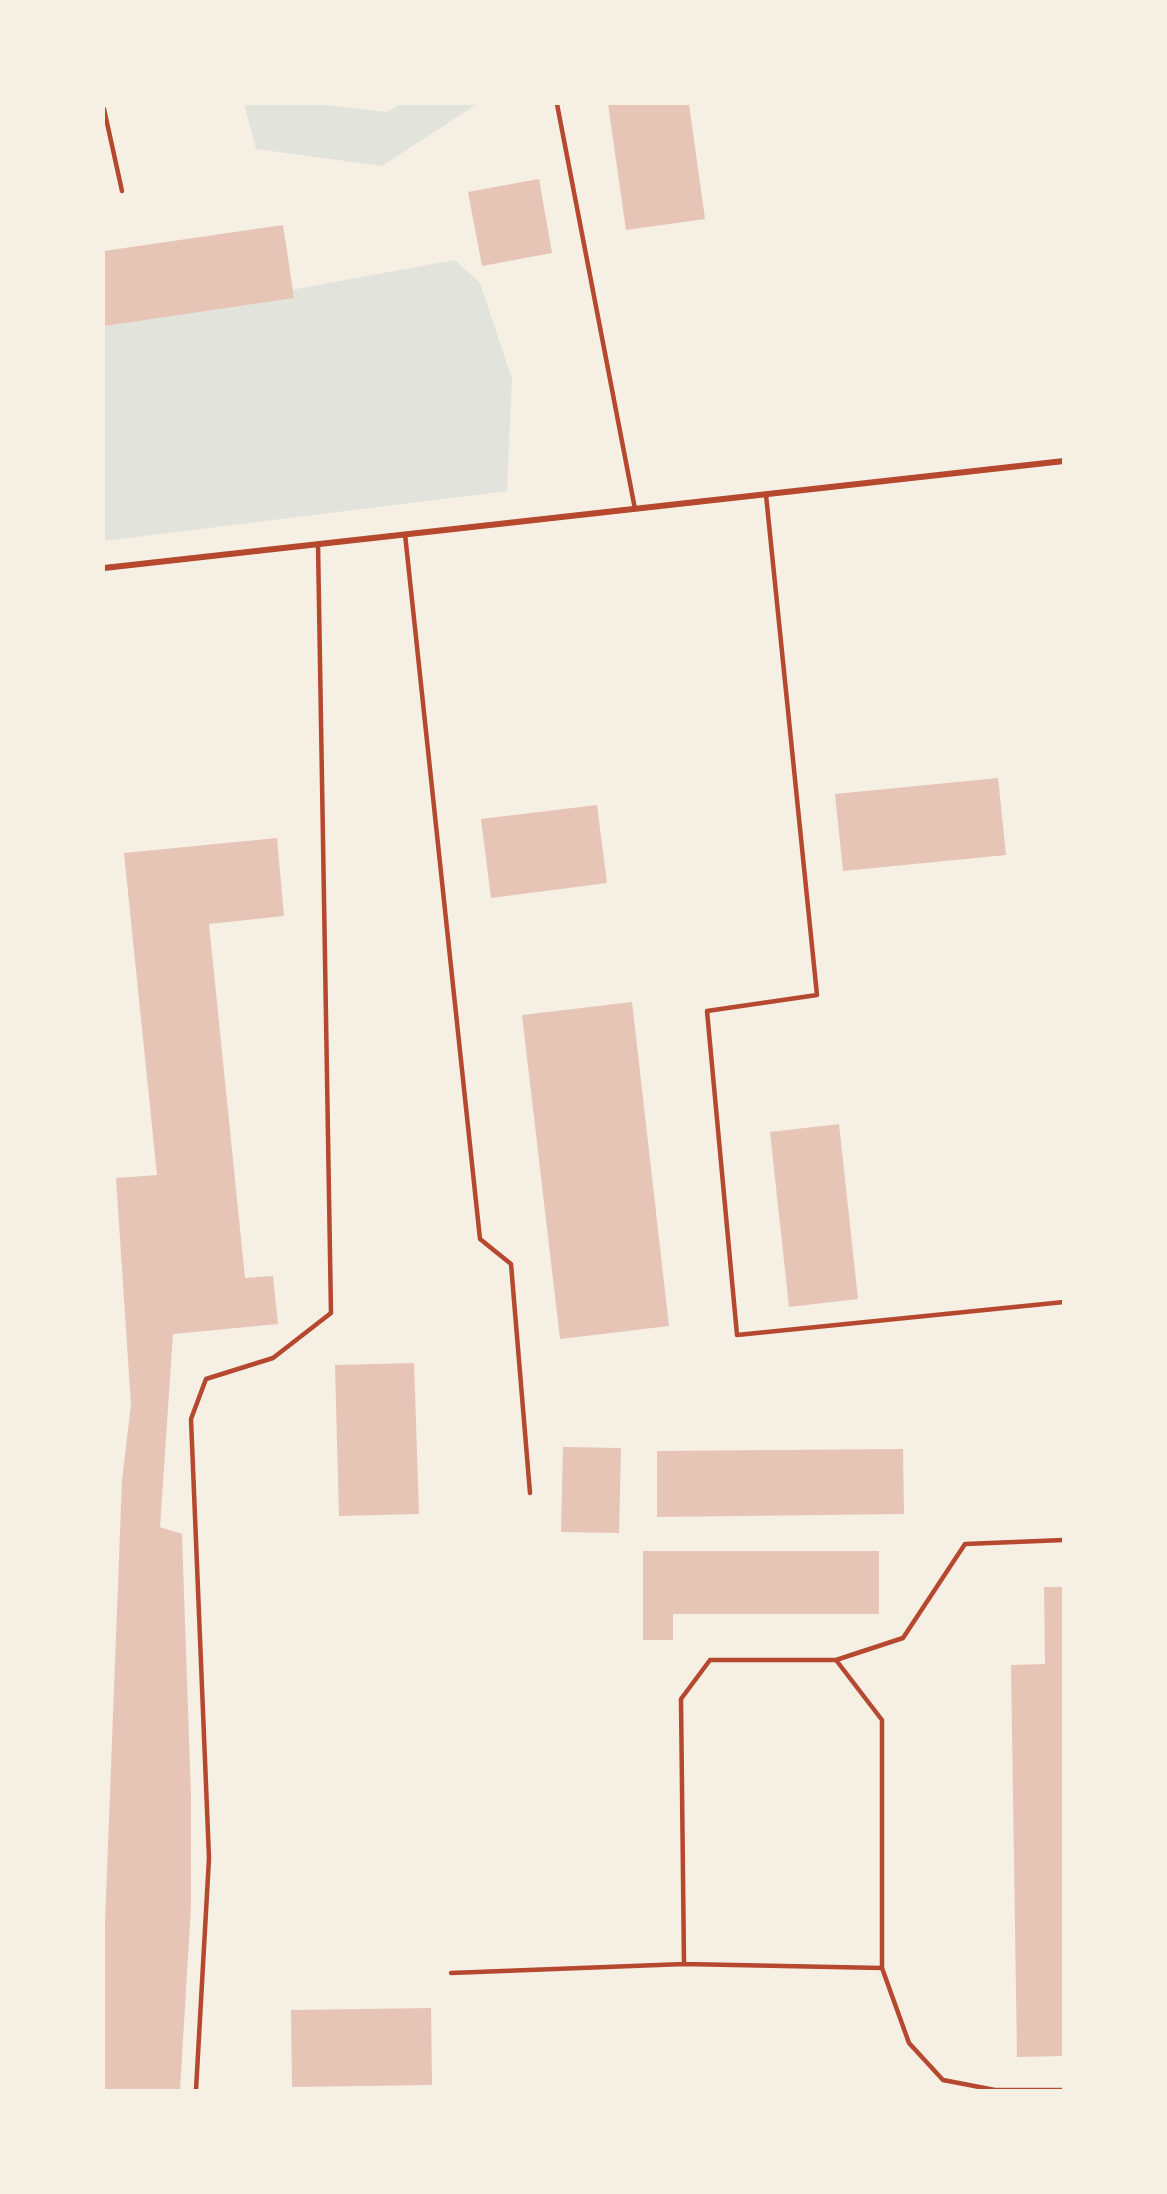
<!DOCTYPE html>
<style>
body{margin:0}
#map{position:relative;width:1167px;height:2194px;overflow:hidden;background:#f6efe4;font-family:Ubuntu,sans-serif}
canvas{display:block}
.frame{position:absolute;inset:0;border:105px solid #f6efe4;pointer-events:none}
</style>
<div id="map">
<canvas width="1167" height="2194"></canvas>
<div class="frame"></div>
</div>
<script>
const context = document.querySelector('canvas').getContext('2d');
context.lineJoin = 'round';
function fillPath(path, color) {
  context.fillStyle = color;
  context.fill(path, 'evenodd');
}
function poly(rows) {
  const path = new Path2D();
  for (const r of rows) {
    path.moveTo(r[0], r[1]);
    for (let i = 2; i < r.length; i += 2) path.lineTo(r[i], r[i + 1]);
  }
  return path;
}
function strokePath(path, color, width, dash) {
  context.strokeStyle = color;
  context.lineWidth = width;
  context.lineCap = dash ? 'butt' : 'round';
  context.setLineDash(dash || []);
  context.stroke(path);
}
const green = poly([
 [244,104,318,104,387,112,400,104,477,104,382,166,256,149],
 [455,260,480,283,512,379,507,491,104,541,104,324]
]);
const building = poly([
 [608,104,689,104,705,219,626,230],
 [539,179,552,253,482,266,468,192],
 [283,225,294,298,104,326,104,251],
 [998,778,1006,855,843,871,835,794],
 [597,805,607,883,491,898,481,819],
 [277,838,284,916,209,924,245,1278,273,1276,278,1324,173,1334,160,1527,182,1534,191,1798,191,1906,180,2090,104,2090,104,1949,122,1480,131,1405,116,1178,157,1175,124,853],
 [632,1002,669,1326,560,1339,522,1015],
 [839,1124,858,1299,789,1307,770,1132],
 [414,1363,419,1514,339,1516,335,1365],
 [563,1447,621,1448,619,1533,561,1532],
 [903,1449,904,1514,657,1517,657,1451],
 [643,1551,879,1551,879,1614,673,1614,673,1640,643,1640],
 [1044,1587,1064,1587,1064,2056,1017,2057,1011,1665,1045,1664],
 [431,2008,432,2085,292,2087,291,2010]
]);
const service = poly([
 [557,104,635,509],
 [104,109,122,191],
 [766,495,817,995,707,1011,737,1335,1064,1302],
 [405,534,480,1239,511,1264,530,1493],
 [836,1660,903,1638,965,1544,1064,1540],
 [882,1968,684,1964,681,1699,710,1660,836,1660,882,1720,882,1968,909,2043,943,2080,995,2090,1064,2090],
 [451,1973,684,1964],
 [196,2090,209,1858,191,1419,206,1379,273,1358,331,1313,318,544]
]);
const minor = poly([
 [104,568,1064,461]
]);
fillPath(green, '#e2e4dc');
fillPath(building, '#e6c5b7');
strokePath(service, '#b5482f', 4.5);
strokePath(minor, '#b5482f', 6);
</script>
